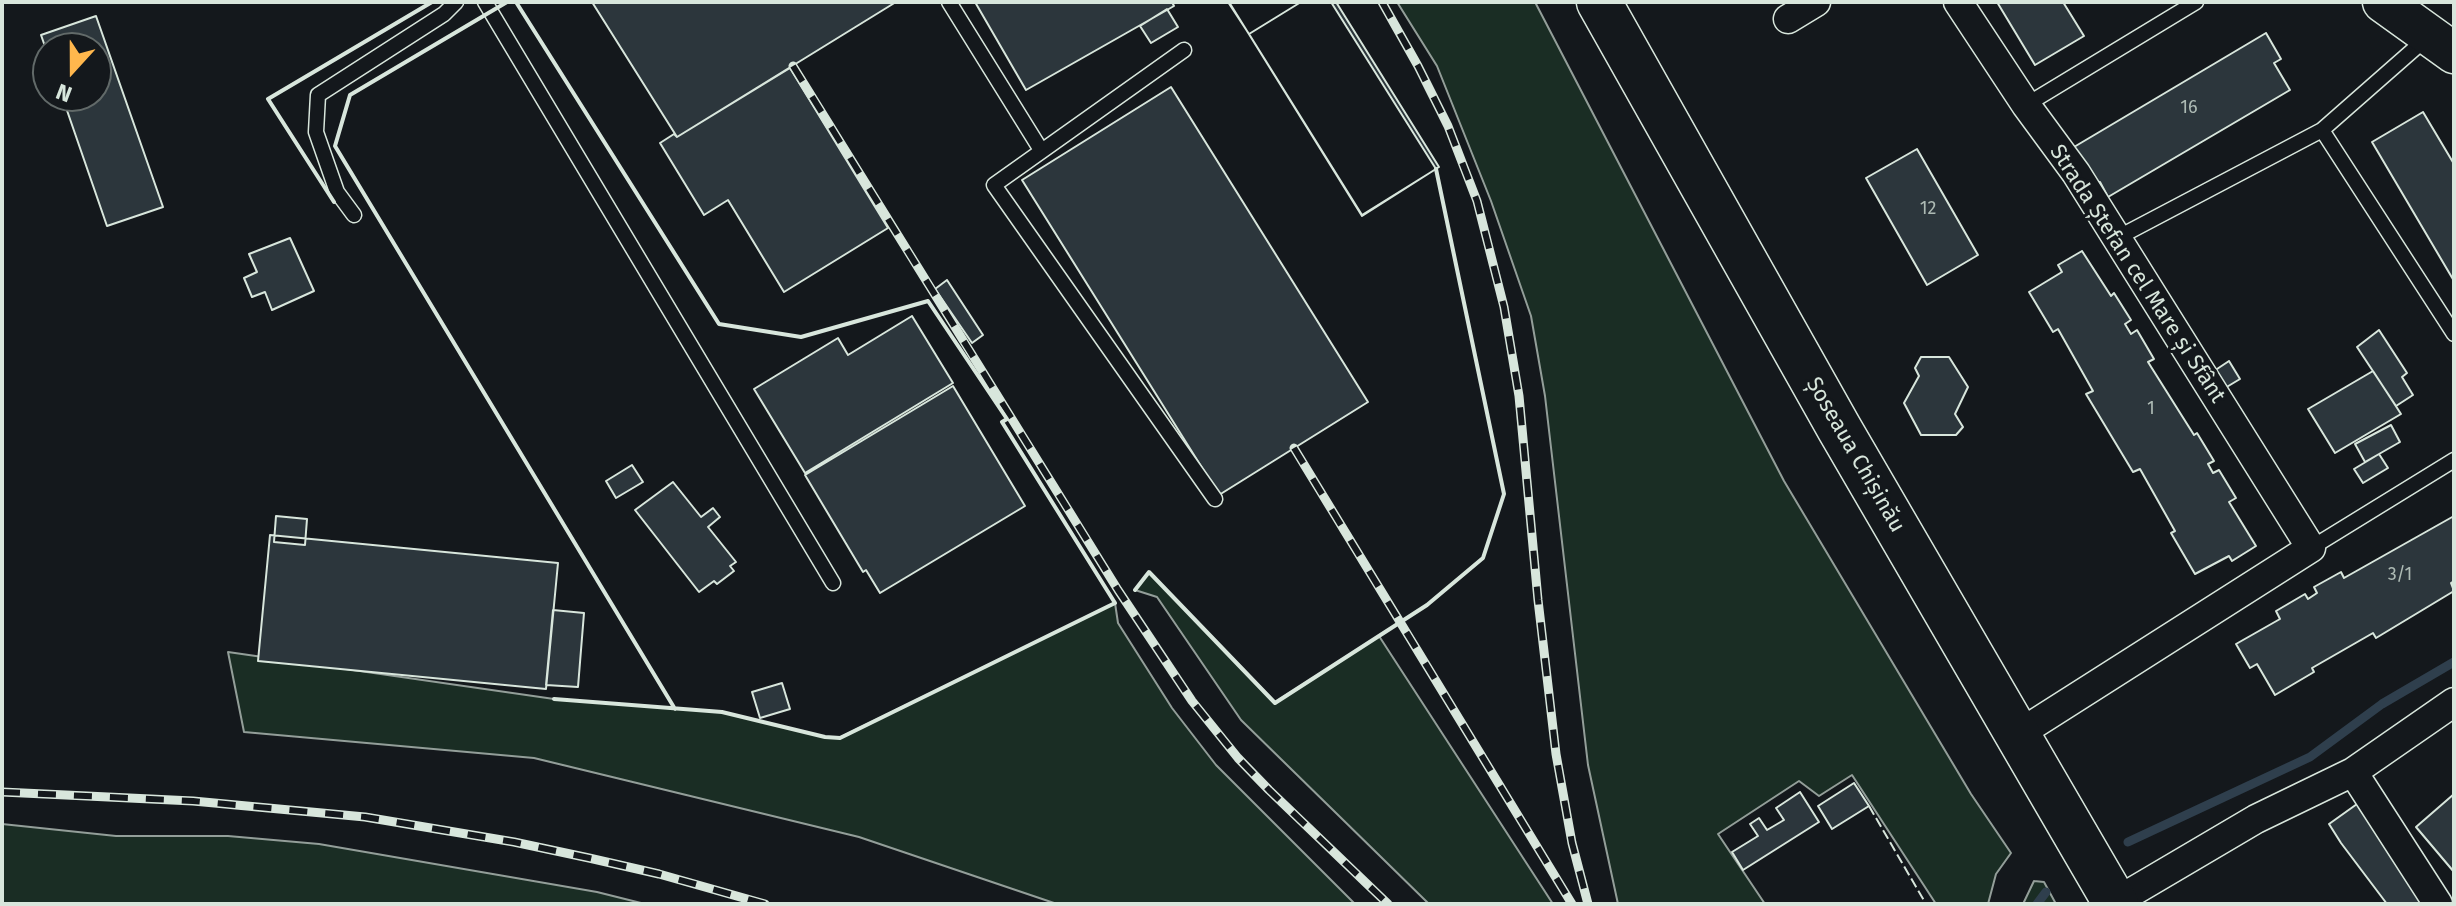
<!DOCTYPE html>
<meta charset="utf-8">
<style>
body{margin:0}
#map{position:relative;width:2456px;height:906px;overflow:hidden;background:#14181c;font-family:"Fira Sans",sans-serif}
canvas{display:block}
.frame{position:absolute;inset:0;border:4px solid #d8e6dc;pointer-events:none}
.north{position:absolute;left:32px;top:32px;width:80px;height:80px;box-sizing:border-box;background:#14181c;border:2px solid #626a69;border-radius:50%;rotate:201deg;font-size:22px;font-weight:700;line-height:32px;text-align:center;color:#d8e6dc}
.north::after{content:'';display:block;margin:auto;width:28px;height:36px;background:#ffb74d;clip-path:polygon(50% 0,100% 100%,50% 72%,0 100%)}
</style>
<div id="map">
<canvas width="2456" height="906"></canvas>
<div class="frame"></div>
<div class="north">N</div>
</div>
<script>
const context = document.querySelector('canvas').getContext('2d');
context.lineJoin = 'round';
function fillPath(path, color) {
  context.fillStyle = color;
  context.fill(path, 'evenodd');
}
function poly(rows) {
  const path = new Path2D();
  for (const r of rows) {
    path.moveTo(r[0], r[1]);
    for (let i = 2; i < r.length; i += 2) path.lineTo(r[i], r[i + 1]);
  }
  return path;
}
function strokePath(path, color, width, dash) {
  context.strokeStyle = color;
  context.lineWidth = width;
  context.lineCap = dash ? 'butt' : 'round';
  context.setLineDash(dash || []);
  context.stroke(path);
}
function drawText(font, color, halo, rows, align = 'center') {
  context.font = font + ' "Fira Sans",sans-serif';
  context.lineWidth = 6;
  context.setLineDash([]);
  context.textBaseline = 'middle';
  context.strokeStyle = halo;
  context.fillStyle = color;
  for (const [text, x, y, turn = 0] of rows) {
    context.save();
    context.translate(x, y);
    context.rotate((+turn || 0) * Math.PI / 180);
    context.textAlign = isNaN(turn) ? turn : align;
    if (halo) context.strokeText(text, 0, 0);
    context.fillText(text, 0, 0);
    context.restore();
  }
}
const green = poly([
 [1397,2,1535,2,1784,481,1971,794,2011,853,1996,874,1988,904,1936,904,1852,775,1819,796,1799,781,1718,834,1765,904,1618,904,1588,765,1545,396,1531,316,1491,201,1437,66,1397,2],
 [1149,572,1275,702,1379,636,1553,904,1429,904,1241,720,1157,597,1135,590,1149,572],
 [1115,603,1118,623,1172,708,1216,765,1355,904,1057,904,859,837,534,758,244,732,228,652,554,699,722,712,825,737,839,738,1115,603],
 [2,824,116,836,228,836,319,844,597,892,645,904,2,904,2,824],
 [2034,881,2044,882,2056,904,2023,904,2034,881]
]);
const stream = poly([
 [2128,842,2310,757,2382,704,2454,662],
 [2037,904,2046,892]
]);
const building = poly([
 [592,2,896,2,677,137,592,2],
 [975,2,1172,2,1174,6,1026,90,975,2],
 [1228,2,1301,2,1249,34,1228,2],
 [1229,2,1336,2,1439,167,1362,216,1229,2],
 [1301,2,1331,2,1436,169,1362,215,1249,34,1301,2],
 [1997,2,2063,2,2084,36,2035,65,1997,2],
 [1167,9,1178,27,1151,43,1140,26,1167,9],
 [96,16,163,207,107,226,62,96,96,96,96,48,48,48,48,55,41,35,96,16],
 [2266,33,2281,59,2274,63,2290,90,2108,197,2100,182,2096,184,2074,147,2266,33],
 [790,68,888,228,784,292,728,200,704,215,660,143,674,134,677,137,790,68],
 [1171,87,1368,402,1219,495,1022,180,1171,87],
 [2423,112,2454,164,2454,281,2372,142,2423,112],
 [1917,149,1978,255,1927,285,1866,178,1917,149],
 [290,238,314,291,272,310,265,292,252,297,244,278,257,272,249,254,290,238],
 [2082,251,2111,296,2114,293,2131,320,2125,324,2131,334,2137,330,2154,359,2148,362,2194,435,2197,433,2214,461,2208,464,2213,473,2219,470,2236,498,2229,502,2256,546,2232,561,2229,556,2195,574,2171,533,2175,531,2140,469,2133,472,2086,394,2093,391,2058,329,2053,332,2029,292,2062,272,2058,265,2082,251],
 [947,280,983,335,972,343,935,289,947,280],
 [912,316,953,383,805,473,754,389,838,338,848,355,912,316],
 [2379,330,2407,373,2402,377,2413,395,2396,406,2357,347,2379,330],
 [1921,357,1949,357,1968,387,1955,414,1963,427,1956,435,1921,435,1904,403,1919,376,1915,368,1921,357],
 [2229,361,2240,379,2225,388,2214,371,2229,361],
 [2373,371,2401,414,2335,453,2308,409,2373,371],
 [953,386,1025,506,880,593,866,570,863,572,805,475,953,386],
 [2391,425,2400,442,2365,462,2355,444,2391,425],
 [2379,454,2388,468,2363,483,2354,469,2379,454],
 [632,465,643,482,616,498,606,481,632,465],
 [673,482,701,517,713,508,720,517,708,527,736,562,730,566,734,571,717,584,714,581,699,592,635,510,673,482],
 [276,516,307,519,305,545,274,542,276,516],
 [2454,516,2454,581,2451,583,2454,591,2376,638,2373,633,2312,668,2314,672,2275,695,2257,664,2250,668,2236,644,2280,619,2276,611,2305,594,2308,599,2317,593,2314,587,2341,572,2344,578,2454,516],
 [270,535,558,563,546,689,258,661,270,535],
 [553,610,584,613,578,687,546,685,553,610],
 [782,683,790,709,760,718,752,692,782,683],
 [1854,783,1869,806,1832,829,1818,806,1854,783],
 [1800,792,1819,822,1743,870,1732,852,1758,836,1750,824,1759,818,1767,830,1784,820,1776,808,1800,792],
 [2454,794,2454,872,2416,827,2454,794],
 [2357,804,2423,904,2387,904,2341,843,2329,824,2357,804]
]);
const lane = poly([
 [485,2,833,583],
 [949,2,1041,150],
 [1184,50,994,185,1215,499],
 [2026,105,2196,2],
 [2322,130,2429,36],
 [354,215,337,192,316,132,318,95,444,14,456,2],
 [2117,238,2322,130,2454,334],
 [2311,548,2454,460]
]);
const street = poly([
 [1958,2,2026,105,2076,173,2311,548,2017,735],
 [1788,19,1816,2],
 [2353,772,2438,904],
 [2115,902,2256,819,2353,772,2454,702]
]);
const secondary = poly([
 [2383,2,2454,53]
]);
const highway = poly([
 [1599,2,1839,428,2116,904]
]);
const rail = poly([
 [1382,2,1418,66,1448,126,1477,201,1504,307,1519,396,1538,600,1556,754,1572,843,1588,904],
 [793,66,1118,590,1192,701,1238,758,1269,790,1388,904],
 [1294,448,1572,904],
 [2,792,193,801,365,817,514,842,589,858,659,874,765,904]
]);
const fence = poly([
 [1869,806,1926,904]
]);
const wall = poly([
 [507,2,350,95,335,146,675,709],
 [516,2,719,324,801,337,928,301,1007,419,1002,422,1115,603,840,738,825,737,722,712,554,699],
 [334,202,268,99,432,2],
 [1135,590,1149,572,1275,703,1427,605,1483,558,1504,494,1436,169]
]);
const numberNames = [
 ["16",2189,108],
 ["12",1928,209],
 ["1",2151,409],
 ["3/1",2400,575]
];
const streetNames = [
 ["Strada Ștefan cel Mare și Sfânt",2137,274,57],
 ["Șoseaua Chișinău",1855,455,60]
];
fillPath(green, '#1a2d24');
strokePath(green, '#939e99', 2);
strokePath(stream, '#2f3f4d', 9);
fillPath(building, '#2c363c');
strokePath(building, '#d8e6dc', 2);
strokePath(lane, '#d8e6dc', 17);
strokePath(street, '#d8e6dc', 31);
strokePath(secondary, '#d8e6dc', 43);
strokePath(highway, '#d8e6dc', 47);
strokePath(lane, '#14181c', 14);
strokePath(street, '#14181c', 28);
strokePath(secondary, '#14181c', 40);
strokePath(highway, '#14181c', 44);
strokePath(rail, '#d8e6dc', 9);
strokePath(rail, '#14181c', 6, [18]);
strokePath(fence, '#d8e6dc', 2, [10, 4]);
strokePath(wall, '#d8e6dc', 4);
drawText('18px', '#adbab4', null, numberNames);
drawText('22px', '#d8e6dc', '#14181c', streetNames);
</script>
